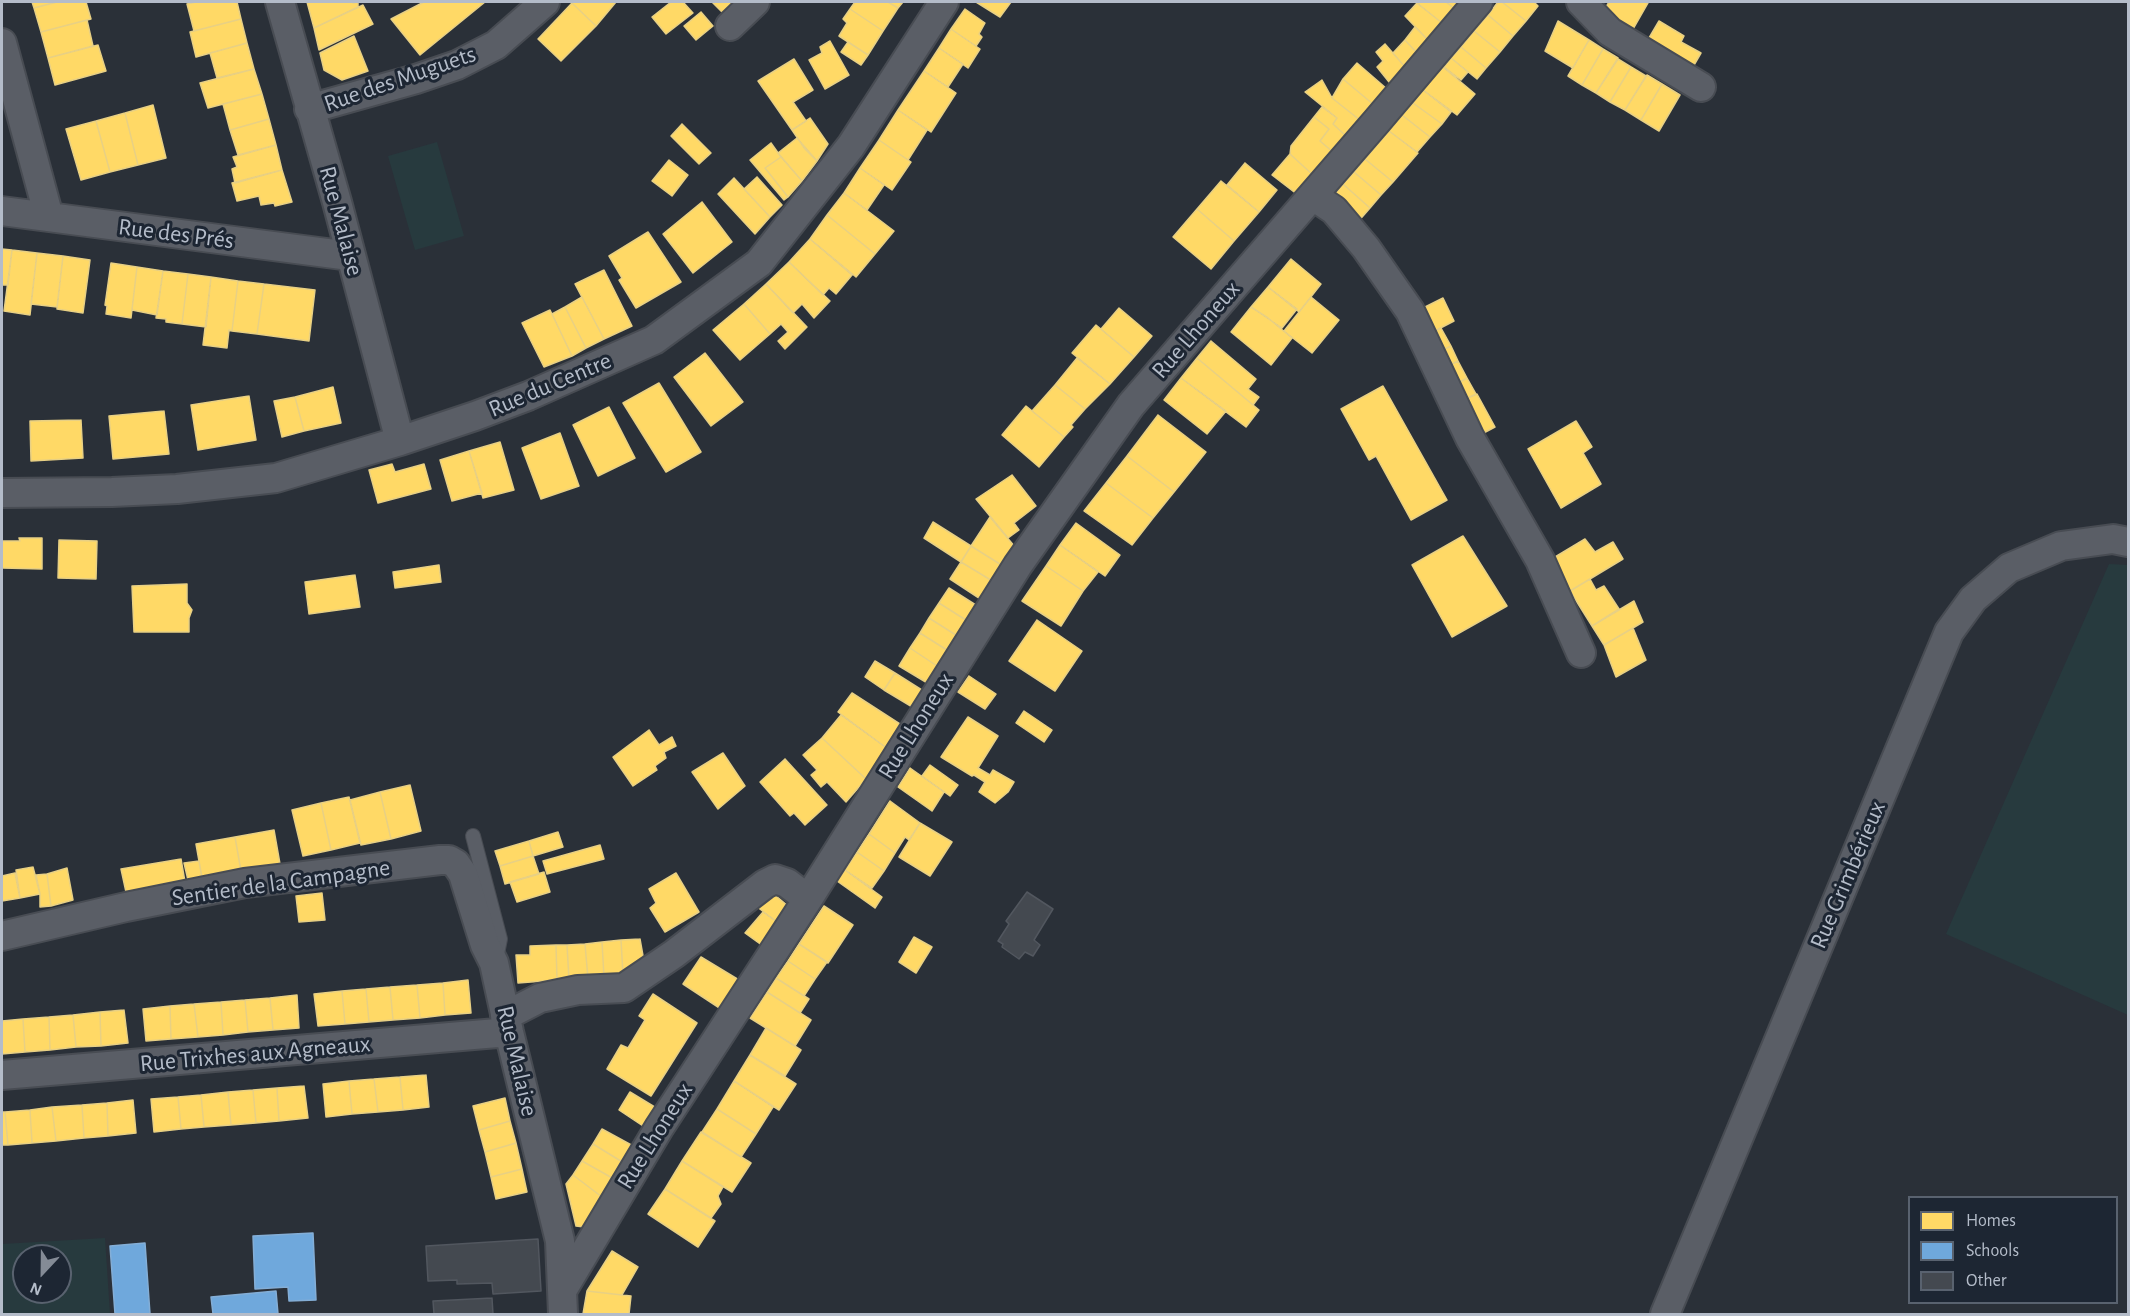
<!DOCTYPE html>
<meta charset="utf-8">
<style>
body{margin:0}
#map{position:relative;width:2130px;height:1316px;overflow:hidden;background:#2a3038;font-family:"Alegreya Sans",sans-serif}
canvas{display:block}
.frame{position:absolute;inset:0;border:3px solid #b4bcc9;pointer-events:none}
.legend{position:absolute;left:1908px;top:1196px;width:210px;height:108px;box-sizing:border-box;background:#1d2633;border:2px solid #59626f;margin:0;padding:8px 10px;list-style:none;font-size:18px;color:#b4bcc9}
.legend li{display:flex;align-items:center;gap:12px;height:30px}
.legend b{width:30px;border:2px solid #59626f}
.north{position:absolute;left:12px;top:1244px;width:60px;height:60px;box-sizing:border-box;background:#1d2633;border:2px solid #59626f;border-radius:50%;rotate:202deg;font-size:16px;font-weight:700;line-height:24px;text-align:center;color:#b4bcc9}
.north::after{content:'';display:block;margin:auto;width:21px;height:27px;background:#848b96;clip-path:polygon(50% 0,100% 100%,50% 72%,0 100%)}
</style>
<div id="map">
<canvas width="2130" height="1316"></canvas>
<div class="frame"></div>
<ul class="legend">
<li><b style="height:16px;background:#ffd966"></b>Homes</li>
<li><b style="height:16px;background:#6fa8dc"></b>Schools</li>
<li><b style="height:16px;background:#444950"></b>Other</li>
</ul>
<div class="north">N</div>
</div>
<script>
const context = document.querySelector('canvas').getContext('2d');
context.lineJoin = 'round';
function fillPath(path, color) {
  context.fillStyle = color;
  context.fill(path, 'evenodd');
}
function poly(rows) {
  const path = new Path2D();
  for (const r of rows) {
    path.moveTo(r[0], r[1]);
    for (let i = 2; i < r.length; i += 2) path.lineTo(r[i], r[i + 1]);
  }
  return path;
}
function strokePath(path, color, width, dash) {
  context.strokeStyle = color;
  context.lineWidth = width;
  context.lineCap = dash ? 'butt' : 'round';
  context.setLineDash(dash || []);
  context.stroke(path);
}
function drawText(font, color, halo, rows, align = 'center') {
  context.font = font + ' "Alegreya Sans",sans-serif';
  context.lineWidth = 6;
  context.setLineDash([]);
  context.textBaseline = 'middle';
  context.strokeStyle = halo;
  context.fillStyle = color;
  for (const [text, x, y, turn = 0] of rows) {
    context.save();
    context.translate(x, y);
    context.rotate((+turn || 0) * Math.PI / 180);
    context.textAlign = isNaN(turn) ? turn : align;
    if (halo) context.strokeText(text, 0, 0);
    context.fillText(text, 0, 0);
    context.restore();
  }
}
const green = poly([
 [437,142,464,236,415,250,388,156],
 [2109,564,2128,565,2128,1015,1946,934],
 [105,1238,110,1314,2,1314,2,1244],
 [24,1256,60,1256,60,1292,24,1292]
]);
const homes = poly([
 [32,2,57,2,34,8,32,2],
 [57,2,86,2,91,19,41,32,34,8,57,2],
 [196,2,237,2,241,19,194,31,187,4,196,2],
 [307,2,353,2,353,3,358,2,358,7,314,28,307,2],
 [424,2,485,2,420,55,391,19,424,2],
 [573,2,616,2,596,26,572,3,573,2],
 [671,2,683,2,693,13,666,34,652,17,671,2],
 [712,2,743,2,728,18,712,2],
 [855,2,888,2,898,8,883,31,850,9,855,2],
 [888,2,903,2,898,8,888,2],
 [976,2,1011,2,1000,17,976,2],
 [1420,2,1446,2,1455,9,1442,23,1418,4,1420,2],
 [1446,2,1461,2,1455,9,1446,2],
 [1498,2,1502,2,1526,21,1513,36,1488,15,1498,2],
 [1502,2,1534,2,1538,6,1526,21,1502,2],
 [1609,2,1645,2,1648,3,1632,31,1602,14,1609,2],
 [572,3,596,26,561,61,538,39,572,3],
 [1417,3,1442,23,1428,40,1405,16,1417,3],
 [363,5,373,24,319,50,314,28,363,5],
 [850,9,883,31,868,55,839,36,847,23,843,19,850,9],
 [965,9,985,23,979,34,982,37,976,46,951,29,965,9],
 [701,12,713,26,696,40,684,26,701,12],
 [1488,15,1513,36,1500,52,1474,31,1488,15],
 [241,19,247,43,196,57,190,32,241,19],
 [87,20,93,46,48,58,41,32,87,20],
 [1558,21,1589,40,1573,68,1545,51,1558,21],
 [1659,21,1684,36,1681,42,1701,53,1690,72,1659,54,1664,47,1649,38,1659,21],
 [1415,27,1428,40,1417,53,1405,40,1415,27],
 [951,29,980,49,968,68,939,48,951,29],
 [1474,31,1500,52,1486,68,1461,47,1474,31],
 [354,36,368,71,342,80,324,70,320,53,354,36],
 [1405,40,1417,53,1405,67,1393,53,1405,40],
 [1589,40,1603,49,1582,85,1568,76,1589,40],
 [830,41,849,75,825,89,809,60,822,53,820,47,830,41],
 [848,42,868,55,861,65,841,52,848,42],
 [247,43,254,69,217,78,210,53,247,43],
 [1385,44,1405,67,1389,82,1377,67,1383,61,1376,52,1385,44],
 [98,45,106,71,55,85,48,58,98,45],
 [1461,47,1486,68,1477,79,1451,58,1461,47],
 [939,48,963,64,948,87,924,71,939,48],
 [1603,49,1618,58,1596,93,1582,85,1603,49],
 [1451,58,1468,72,1461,80,1444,67,1451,58],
 [794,59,813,90,793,102,806,121,792,130,758,81,794,59],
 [1618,59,1631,67,1610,102,1596,93,1618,59],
 [1357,63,1387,89,1374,105,1343,79,1357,63],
 [1443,67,1475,94,1457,115,1423,90,1443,67],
 [1631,67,1646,76,1625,110,1610,102,1631,67],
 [254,69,262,94,208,108,200,83,254,69],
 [924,71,956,93,931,132,898,110,924,71],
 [1647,75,1662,84,1641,120,1625,110,1647,75],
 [1343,79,1374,105,1361,121,1332,98,1343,79],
 [1322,80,1332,98,1361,121,1347,137,1333,124,1337,118,1305,92,1322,80],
 [1662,84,1680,95,1659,131,1641,120,1662,84],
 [1423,90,1451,112,1442,124,1413,103,1423,90],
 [262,94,269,119,230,130,223,104,262,94],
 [1413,103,1442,124,1430,137,1402,115,1413,103],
 [153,105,166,158,138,165,125,113,153,105],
 [1322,107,1337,118,1333,124,1347,137,1334,153,1320,141,1329,129,1314,117,1322,107],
 [898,110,927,130,908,160,879,140,898,110],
 [125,113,138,165,110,172,96,121,125,113],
 [1402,115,1430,137,1417,152,1389,131,1402,115],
 [1314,117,1329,129,1320,141,1334,153,1314,176,1290,154,1291,146,1314,117],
 [810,118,828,144,817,161,805,149,792,130,810,118],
 [269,119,276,145,238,155,230,130,269,119],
 [96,121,110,172,81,180,66,129,96,121],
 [682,124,711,153,699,164,671,136,682,124],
 [1389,131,1418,153,1393,182,1365,159,1389,131],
 [797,138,817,161,802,181,778,153,797,138],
 [879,140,911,162,892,190,860,168,879,140],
 [771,143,781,157,765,168,788,197,784,200,750,160,771,143],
 [276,145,282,170,235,183,232,169,237,167,233,157,276,145],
 [1290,154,1314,176,1298,195,1272,175,1290,154],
 [781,157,802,181,788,197,765,168,781,157],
 [1365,159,1393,182,1381,195,1354,172,1365,159],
 [669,160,688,175,672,196,652,181,669,160],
 [1245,163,1277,190,1259,212,1227,185,1245,163],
 [860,168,884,185,867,210,844,193,860,168],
 [282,170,292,202,275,206,274,203,261,205,259,196,237,201,232,183,282,170],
 [1354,172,1381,195,1370,208,1343,184,1354,172],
 [757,177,782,205,770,217,744,189,757,177],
 [734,178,770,217,755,234,718,194,734,178],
 [1221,181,1259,212,1234,241,1197,209,1221,181],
 [1343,184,1370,208,1356,224,1329,201,1343,184],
 [844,193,894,231,875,254,827,215,844,193],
 [702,202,732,242,693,273,663,234,702,202],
 [1197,209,1234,241,1211,269,1173,237,1197,209],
 [827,215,875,254,856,277,810,239,827,215],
 [648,232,681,282,636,308,619,280,622,278,609,256,648,232],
 [810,239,852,275,836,294,829,288,823,295,789,262,810,239],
 [2,249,12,250,8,285,2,285,2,249],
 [12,250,37,253,30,315,4,311,12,250],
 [37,253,63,256,57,307,31,304,37,253],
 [63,256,90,260,83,313,57,309,63,256],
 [1291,259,1321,284,1299,312,1268,287,1291,259],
 [789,262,830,301,814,318,802,304,793,313,766,284,789,262],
 [111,263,137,267,131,318,106,314,107,306,105,305,111,263],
 [137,267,163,271,157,315,132,310,137,267],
 [604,270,632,326,604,339,575,284,604,270],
 [163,271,188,274,182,324,166,322,166,319,156,318,163,271],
 [188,274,211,277,206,327,182,324,188,274],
 [211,277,238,281,232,331,229,330,227,348,203,345,211,277],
 [238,281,264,284,257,334,232,331,238,281],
 [264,284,315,290,309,341,257,334,264,284],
 [766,284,807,327,785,349,778,341,788,332,781,324,770,334,744,304,766,284],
 [1268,287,1297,309,1282,328,1251,307,1268,287],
 [582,297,604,339,586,348,565,307,582,297],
 [1311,297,1339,320,1312,353,1284,331,1311,297],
 [1443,298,1454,321,1425,336,1413,313,1443,298],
 [744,304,770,334,740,360,713,330,744,304],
 [565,307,586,348,572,356,552,314,565,307],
 [1251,307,1268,318,1292,338,1271,365,1231,332,1251,307],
 [1119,308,1152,336,1134,357,1101,329,1119,308],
 [550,310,572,356,544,367,522,323,550,310],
 [1096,325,1134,357,1110,384,1072,353,1096,325],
 [1441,328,1451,346,1434,354,1425,336,1441,328],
 [1211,341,1256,379,1248,389,1259,397,1253,405,1197,358,1211,341],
 [1451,346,1458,361,1442,369,1434,354,1451,346],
 [705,353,743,402,711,426,674,377,705,353],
 [1077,358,1110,384,1085,409,1055,385,1077,358],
 [1197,358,1259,410,1246,427,1181,378,1197,358],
 [1458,361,1467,378,1451,387,1442,369,1458,361],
 [1181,378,1226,411,1207,434,1164,400,1181,378],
 [1467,378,1476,394,1459,402,1451,387,1467,378],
 [659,383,701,452,666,472,623,403,659,383],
 [1055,385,1085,409,1071,425,1073,427,1064,437,1032,411,1055,385],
 [1383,386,1447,500,1411,520,1376,456,1369,460,1341,409,1383,386],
 [333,387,341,423,304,431,295,397,333,387],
 [1477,394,1495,427,1476,437,1459,402,1477,394],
 [249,396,256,440,198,450,191,405,249,396],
 [295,397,304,431,282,437,274,401,295,397],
 [1026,406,1064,437,1039,467,1002,435,1026,406],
 [609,407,635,458,598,476,573,425,609,407],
 [164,411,169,454,113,459,109,416,164,411],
 [1158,415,1206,452,1174,492,1127,456,1158,415],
 [81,420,83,458,31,461,30,421,81,420],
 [1576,421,1592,447,1583,453,1601,484,1561,508,1528,449,1576,421],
 [560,433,579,486,541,499,522,448,560,433],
 [500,442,514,490,483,498,469,451,500,442],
 [469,451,482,493,452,501,440,460,469,451],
 [1127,456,1174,492,1153,518,1106,483,1127,456],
 [392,464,395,472,424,464,431,489,378,503,369,470,392,464],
 [1012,475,1036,506,1014,523,1019,530,1008,538,976,499,1012,475],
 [1106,483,1153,518,1132,545,1084,511,1106,483],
 [990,517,1015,547,1003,566,971,546,990,517],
 [933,522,971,546,961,562,924,538,933,522],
 [1076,523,1120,555,1105,576,1060,545,1076,523],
 [1463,536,1507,606,1452,637,1412,565,1463,536],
 [19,538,42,538,42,569,2,568,2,541,20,541,19,538],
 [1585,539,1595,552,1613,542,1623,559,1570,591,1550,560,1585,539],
 [59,540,97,541,96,579,58,578,59,540],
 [1060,545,1098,572,1083,591,1046,566,1060,545],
 [971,546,1003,566,994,582,961,562,971,546],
 [961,562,994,582,982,600,950,579,961,562],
 [439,565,441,582,395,588,393,572,439,565],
 [1046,566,1083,591,1061,626,1022,601,1046,566],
 [355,575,360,607,309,614,305,582,355,575],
 [1590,579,1596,590,1604,586,1619,609,1592,626,1570,591,1590,579],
 [187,584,187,603,192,610,189,618,189,632,134,632,132,586,187,584],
 [949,588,979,607,969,622,939,603,949,588],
 [1634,601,1643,622,1604,645,1592,626,1634,601],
 [939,603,969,622,959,637,929,618,939,603],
 [929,618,959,637,950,652,920,633,929,618],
 [1037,620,1082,651,1055,691,1009,661,1037,620],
 [1633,628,1646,660,1616,677,1604,645,1633,628],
 [920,633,950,652,940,668,910,648,920,633],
 [910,648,940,668,929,684,899,666,910,648],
 [875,661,895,673,884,690,865,677,875,661],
 [895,673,925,692,914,708,884,690,895,673],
 [969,676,996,694,985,709,958,692,969,676],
 [852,693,903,726,888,749,838,712,852,693],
 [1024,711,1052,730,1044,742,1016,723,1024,711],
 [841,715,888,749,866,779,822,738,841,715],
 [968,717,998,736,978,768,990,775,993,770,1014,782,1008,792,995,803,979,792,985,782,974,775,972,776,941,757,968,717],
 [649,730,659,745,672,737,676,746,664,752,666,758,655,766,657,770,633,786,613,757,649,730],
 [822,738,866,779,846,802,827,782,821,787,811,775,817,770,803,755,822,738],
 [723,753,745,786,718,809,692,772,723,753],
 [785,759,827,805,805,825,794,813,790,816,760,782,785,759],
 [930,765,958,785,950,796,922,776,930,765],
 [910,768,944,792,932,811,898,787,910,768],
 [410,785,421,831,391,839,380,792,410,785],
 [380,792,391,839,361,845,350,800,380,792],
 [349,797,360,843,331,850,321,803,349,797],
 [890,801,920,823,909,840,905,837,895,853,869,834,890,801],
 [321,803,331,850,303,856,292,810,321,803],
 [920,823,952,842,930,876,899,857,920,823],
 [274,830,280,864,241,871,235,837,274,830],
 [558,832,563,847,533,856,529,841,558,832],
 [869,834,895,853,884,871,857,852,869,834],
 [235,837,241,871,202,878,196,844,235,837],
 [529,841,533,856,500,866,495,851,529,841],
 [600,845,604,859,547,874,543,861,600,845],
 [857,852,884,871,872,888,845,870,857,852],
 [533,856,539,874,505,884,500,866,533,856],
 [181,859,185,882,126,892,121,869,181,859],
 [199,861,202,878,188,880,184,863,199,861],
 [33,867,40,894,20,898,16,870,33,867],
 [67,868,73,900,51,906,47,874,67,868],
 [845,870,882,897,875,908,837,881,845,870],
 [544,872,550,892,517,902,510,882,544,872],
 [15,873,20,898,2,901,2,876,15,873],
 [676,873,699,912,665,932,650,908,656,903,649,889,676,873],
 [47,874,51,906,40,907,40,894,36,875,47,874],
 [769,890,788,906,777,922,752,903,769,890],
 [322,893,325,920,299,922,296,896,322,893],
 [824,906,853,925,828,963,799,944,824,906],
 [763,912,777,922,763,946,745,933,763,912],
 [914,937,932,947,916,973,899,962,914,937],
 [640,939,645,967,623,975,621,940,640,939],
 [621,940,623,975,604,977,602,942,621,940],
 [602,942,604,977,588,979,585,944,602,942],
 [585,944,588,979,569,979,567,945,585,944],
 [799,944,827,962,815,979,788,961,799,944],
 [556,945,567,945,569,979,557,980,556,945],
 [556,945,557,980,518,983,516,955,530,955,530,946,556,945],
 [701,957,739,980,721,1009,683,984,701,957],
 [788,961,815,979,804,996,776,978,788,961],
 [776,978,809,999,800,1013,767,992,776,978],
 [468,980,471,1013,445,1015,443,983,468,980],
 [443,983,445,1015,420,1018,417,985,443,983],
 [417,985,420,1018,393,1020,390,987,417,985],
 [390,987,393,1020,369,1022,366,989,390,987],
 [366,989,369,1022,345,1024,342,991,366,989],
 [342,991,345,1024,318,1026,314,994,342,991],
 [767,992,811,1020,795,1046,750,1018,767,992],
 [653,994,697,1023,651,1096,607,1069,621,1045,628,1048,645,1020,639,1016,653,994],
 [297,995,299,1028,273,1030,270,998,297,995],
 [270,998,273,1030,248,1032,245,1000,270,998],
 [245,1000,248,1032,223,1035,221,1002,245,1000],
 [221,1002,223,1035,198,1037,194,1004,221,1002],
 [194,1004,198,1037,171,1039,170,1006,194,1004],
 [170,1006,171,1039,146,1041,143,1009,170,1006],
 [124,1010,128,1043,101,1046,100,1012,124,1010],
 [100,1012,101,1046,76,1047,73,1015,100,1012],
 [73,1015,76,1047,50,1050,49,1017,73,1015],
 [49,1017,50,1050,25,1052,23,1019,49,1017],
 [23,1019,25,1052,2,1054,2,1021,23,1019],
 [766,1028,801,1050,785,1076,750,1055,766,1028],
 [750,1055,796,1084,779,1110,734,1081,750,1055],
 [426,1075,429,1107,403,1110,400,1077,426,1075],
 [400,1077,403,1110,378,1112,374,1079,400,1077],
 [374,1079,378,1112,352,1114,349,1081,374,1079],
 [349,1081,352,1114,326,1117,323,1084,349,1081],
 [734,1081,773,1107,756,1134,717,1109,734,1081],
 [304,1086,308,1118,279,1121,277,1088,304,1086],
 [277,1088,279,1121,256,1123,253,1090,277,1088],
 [253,1090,256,1123,231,1125,228,1092,253,1090],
 [228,1092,231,1125,204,1127,201,1095,228,1092],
 [630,1092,658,1109,646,1128,619,1110,630,1092],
 [201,1095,204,1127,181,1129,178,1097,201,1095],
 [178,1097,181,1129,154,1132,151,1099,178,1097],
 [505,1098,510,1121,479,1130,473,1106,505,1098],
 [133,1100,136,1133,108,1136,107,1103,133,1100],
 [107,1103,108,1136,84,1138,82,1105,107,1103],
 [82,1105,84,1138,56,1141,52,1107,82,1105],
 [52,1107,56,1141,32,1143,30,1110,52,1107],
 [717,1109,756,1134,741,1157,702,1132,717,1109],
 [30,1110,32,1143,8,1145,5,1112,30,1110],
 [2,1112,5,1112,8,1145,2,1145,2,1112],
 [510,1121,516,1143,485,1152,479,1130,510,1121],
 [602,1129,635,1147,624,1163,593,1144,602,1129],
 [701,1132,751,1163,732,1192,682,1161,701,1132],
 [516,1143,522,1169,491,1177,485,1152,516,1143],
 [593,1144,624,1163,614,1179,582,1161,593,1144],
 [582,1161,614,1179,602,1197,573,1175,582,1161],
 [682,1161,723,1187,718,1196,721,1204,711,1218,665,1189,682,1161],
 [522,1169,527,1192,496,1199,491,1177,522,1169],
 [573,1175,602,1197,584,1227,576,1226,566,1184,573,1175],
 [665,1189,715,1221,698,1247,648,1214,665,1189],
 [612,1251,638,1267,622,1295,587,1291,612,1251],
 [587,1291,631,1296,629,1314,583,1314,587,1291]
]);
const schools = poly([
 [313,1233,316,1300,289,1301,288,1287,255,1289,253,1236,313,1233],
 [145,1243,150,1314,115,1314,110,1246,145,1243],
 [276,1291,278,1314,213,1314,211,1297,276,1291]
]);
const building = poly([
 [1027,892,1053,909,1034,940,1040,945,1033,956,1025,952,1019,959,1002,947,1003,944,998,941,1009,924,1006,921,1027,892],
 [538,1239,541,1291,493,1294,492,1283,457,1284,457,1280,428,1281,426,1246,538,1239],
 [492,1298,493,1314,434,1314,433,1301,492,1298]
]);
const service = poly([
 [473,836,500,939,496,959]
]);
const minor = poly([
 [280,2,337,202,400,441],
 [1581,2,1610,32,1701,87],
 [730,26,755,2],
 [2,43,49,217],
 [309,109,416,79,457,65,496,45,545,2],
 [1313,196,1334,210,1366,248,1410,311,1470,438,1540,560,1581,653],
 [2,211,350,256],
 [2,493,112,492,177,489,276,478,400,441,475,416,528,396,654,340,759,263,851,146,944,2],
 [2,936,126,907,245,883,440,860,449,860,456,864,463,874,485,945,494,963,509,1032,560,1241,563,1314],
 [505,1016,540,998,578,990,624,988,674,954,765,884,775,879,787,883,808,899],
 [2,1075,509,1032],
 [563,1289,659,1128,808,899,1018,565,1131,405,1377,121,1478,2],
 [1665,1314,1949,632,1973,599,2009,568,2061,546,2113,539,2128,542]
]);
const streetNames = [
 ["Rue des Muguets",400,79,-19],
 ["Rue Malaise",341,221,75],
 ["Rue des Prés",176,234,7],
 ["Rue Lhoneux",1196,330,-49],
 ["Rue du Centre",550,385,-23],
 ["Rue Lhoneux",916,726,-58],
 ["Rue Grimbérieux",1848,875,-67],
 ["Sentier de la Campagne",281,883,-8],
 ["Rue Trixhes aux Agneaux",255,1054,-5],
 ["Rue Malaise",517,1061,77],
 ["Rue Lhoneux",655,1136,-58]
];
fillPath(green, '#273a3e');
fillPath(homes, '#ffd966');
strokePath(homes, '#e8d084', 1.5);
fillPath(schools, '#6fa8dc');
strokePath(schools, '#84aed6', 1.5);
fillPath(building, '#444950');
strokePath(building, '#52575f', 1.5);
strokePath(service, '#484c53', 16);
strokePath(minor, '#484c53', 32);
strokePath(service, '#5a5e66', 14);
strokePath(minor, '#5a5e66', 28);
drawText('24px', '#b4bcc9', '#1d2633', streetNames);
</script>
